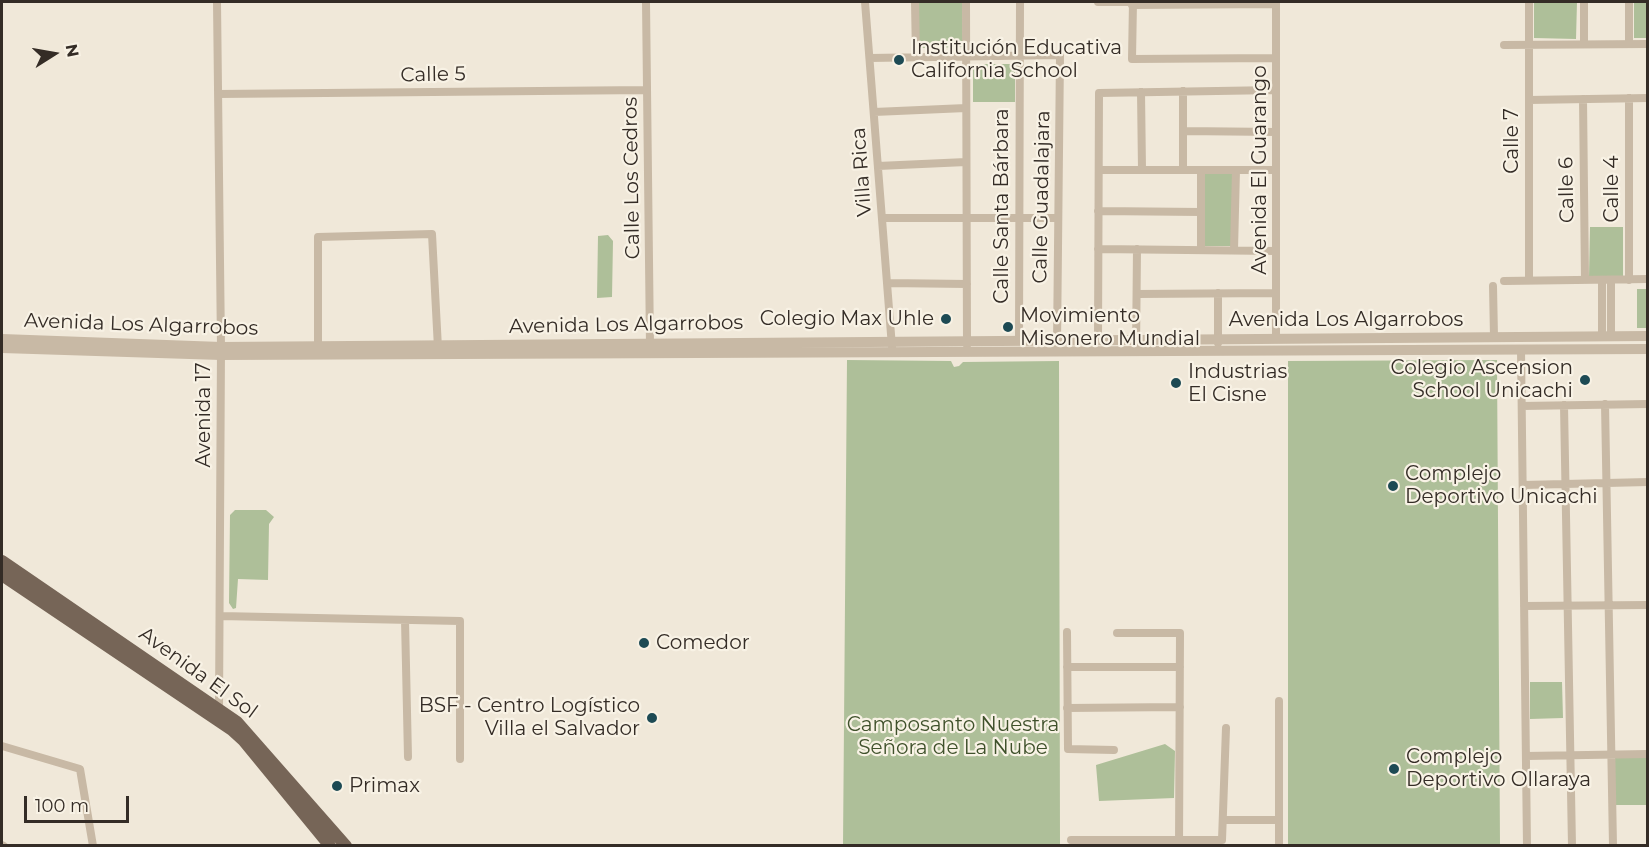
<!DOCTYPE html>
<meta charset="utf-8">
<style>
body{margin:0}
#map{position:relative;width:1649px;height:847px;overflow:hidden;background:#f0e8d9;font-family:Montserrat,sans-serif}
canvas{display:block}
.frame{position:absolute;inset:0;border:3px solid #342c26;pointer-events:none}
.north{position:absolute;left:24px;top:24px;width:60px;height:60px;-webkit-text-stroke:4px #f8f2e5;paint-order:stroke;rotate:79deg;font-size:16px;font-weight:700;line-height:24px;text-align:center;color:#342c26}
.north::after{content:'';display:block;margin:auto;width:21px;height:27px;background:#342c26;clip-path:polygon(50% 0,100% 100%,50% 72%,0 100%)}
.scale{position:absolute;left:24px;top:796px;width:105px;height:27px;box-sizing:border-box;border:3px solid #342c26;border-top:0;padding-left:8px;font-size:18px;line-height:21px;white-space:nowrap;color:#342c26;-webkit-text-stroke:4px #f8f2e5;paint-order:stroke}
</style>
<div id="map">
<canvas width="1649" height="847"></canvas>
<div class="frame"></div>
<div class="north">N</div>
<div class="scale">100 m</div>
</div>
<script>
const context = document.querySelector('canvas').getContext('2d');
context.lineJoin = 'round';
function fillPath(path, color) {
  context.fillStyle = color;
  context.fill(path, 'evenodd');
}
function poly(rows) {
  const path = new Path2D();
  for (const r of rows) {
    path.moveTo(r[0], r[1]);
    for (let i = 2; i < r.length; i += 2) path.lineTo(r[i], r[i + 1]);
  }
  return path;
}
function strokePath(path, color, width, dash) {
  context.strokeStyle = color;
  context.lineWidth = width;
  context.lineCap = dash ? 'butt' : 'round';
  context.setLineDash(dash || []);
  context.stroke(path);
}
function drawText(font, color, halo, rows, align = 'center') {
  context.font = font + ' Montserrat,sans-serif';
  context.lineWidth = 4.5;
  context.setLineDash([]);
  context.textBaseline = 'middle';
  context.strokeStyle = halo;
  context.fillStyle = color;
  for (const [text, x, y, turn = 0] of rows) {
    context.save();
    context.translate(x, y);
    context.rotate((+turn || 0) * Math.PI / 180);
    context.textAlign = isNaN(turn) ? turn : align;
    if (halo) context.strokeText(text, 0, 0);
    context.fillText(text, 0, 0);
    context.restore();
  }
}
const green = poly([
 [918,2,962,2,963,47,919,48],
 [1534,2,1577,2,1576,39,1534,38],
 [1634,2,1647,2,1647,38,1634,38],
 [973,64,1015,64,1015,102,973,102],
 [1204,173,1233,174,1232,246,1204,246],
 [1590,227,1623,227,1623,277,1589,277],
 [608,235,613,241,612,297,597,298,598,236],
 [1637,289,1647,289,1647,328,1637,328],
 [847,360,951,361,954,367,959,366,963,362,1059,361,1060,845,843,845],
 [1497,360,1500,845,1288,845,1288,361],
 [235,510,266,510,274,517,269,524,268,580,238,579,236,608,233,609,229,603,230,515],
 [1530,682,1562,682,1563,718,1530,719],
 [1165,744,1175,751,1174,798,1099,801,1096,765],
 [1615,757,1647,757,1647,805,1615,805]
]);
const minor = poly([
 [217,2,221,347,219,711],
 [646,2,650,346],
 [865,2,892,347],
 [915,2,916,57],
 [966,2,967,345],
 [1098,2,1133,2],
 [1133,2,1132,59,1276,58],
 [1276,2,1276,339],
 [1629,2,1629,44],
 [1132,5,1276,4],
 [1584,44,1584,2],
 [1504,45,1648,44],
 [870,58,1060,55,1057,344],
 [1183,91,1183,170],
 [1141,92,1142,170],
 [218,94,647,90],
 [1629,98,1629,280],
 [1583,99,1585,280],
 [1529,100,1648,98],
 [874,112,966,108],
 [1183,131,1276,132],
 [878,166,966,162],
 [1099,170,1276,170],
 [1201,170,1201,250],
 [1098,211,1201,212],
 [882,218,1058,218],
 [1098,249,1276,251],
 [1234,250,1236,170],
 [1529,280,1529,2],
 [1602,280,1602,336],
 [1611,280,1611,336],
 [1504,281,1648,279],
 [887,283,967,284],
 [1493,286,1494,337],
 [1218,293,1218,343],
 [1137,294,1276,293],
 [1019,339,1020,2],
 [1098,339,1099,93,1276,90],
 [318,350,318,237,432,234,438,348],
 [1521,350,1527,846],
 [1136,352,1137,249],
 [1605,404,1613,846],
 [1564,405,1572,846],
 [1522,406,1648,404],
 [1523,485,1648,482],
 [1524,606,1648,605],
 [220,616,460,621,460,759],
 [405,620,408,757],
 [1067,632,1068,749,1114,750],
 [1117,633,1180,633,1179,846],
 [1067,667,1180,667],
 [1067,708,1180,707],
 [2,746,80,769,93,846],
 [1526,756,1648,754],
 [1225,820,1279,820],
 [1071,840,1222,840,1226,728],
 [2,845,4,846],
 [1279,846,1279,701]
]);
const tertiary = poly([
 [2,339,221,347,1648,336],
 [2,348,221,355,1648,349]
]);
const primary = poly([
 [2,561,237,722,346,846],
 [2,575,232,730,243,740,330,846]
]);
const markers = [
 [899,60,6,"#1d4a54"],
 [946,319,6,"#1d4a54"],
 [1008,327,6,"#1d4a54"],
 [1585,380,6,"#1d4a54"],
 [1176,383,6,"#1d4a54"],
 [1393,486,6,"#1d4a54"],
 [644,643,6,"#1d4a54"],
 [652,718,6,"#1d4a54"],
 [1394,769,6,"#1d4a54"],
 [337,786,6,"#1d4a54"]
];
const poiNames = [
 ["Institución Educativa",911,48],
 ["California School",911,71],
 ["Movimiento",1020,316],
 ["Misonero Mundial",1020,339],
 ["Colegio Max Uhle",934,319,"right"],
 ["Colegio Ascension",1573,368,"right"],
 ["School Unicachi",1573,391,"right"],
 ["Industrias",1188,372],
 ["El Cisne",1188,395],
 ["Complejo",1405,474],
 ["Deportivo Unicachi",1405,497],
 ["Comedor",656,643],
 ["BSF - Centro Logístico",640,706,"right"],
 ["Villa el Salvador",640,729,"right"],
 ["Complejo",1406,757],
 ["Deportivo Ollaraya",1406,780],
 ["Primax",349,786]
];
const streetNames = [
 ["Calle 5",433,75,-1],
 ["Calle 7",1512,141,-90],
 ["Avenida El Guarango",1260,170,-90],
 ["Villa Rica",862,172,-94],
 ["Calle Los Cedros",632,178,-91],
 ["Calle 4",1612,189,-90],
 ["Calle 6",1567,190,-91],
 ["Calle Guadalajara",1042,197,-89],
 ["Calle Santa Bárbara",1002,206,-90],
 ["Avenida Los Algarrobos",1346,320],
 ["Avenida Los Algarrobos",141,325,2],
 ["Avenida Los Algarrobos",626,325,-1],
 ["Avenida 17",204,415,-90],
 ["Avenida El Sol",198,673,36]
];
const parkNames = [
 ["Camposanto Nuestra",953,725],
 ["Señora de La Nube",953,748]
];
fillPath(green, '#aebf99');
strokePath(minor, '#c8b9a5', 8);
strokePath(tertiary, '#c8b9a5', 10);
strokePath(primary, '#766557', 12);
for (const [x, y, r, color] of markers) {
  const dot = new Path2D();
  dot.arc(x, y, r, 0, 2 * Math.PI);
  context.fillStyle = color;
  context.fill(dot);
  strokePath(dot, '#f8f2e5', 2);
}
drawText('20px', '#342c26', '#f8f2e5', poiNames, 'left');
drawText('20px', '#342c26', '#f8f2e5', streetNames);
drawText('20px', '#3f512b', '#f8f2e5', parkNames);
</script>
